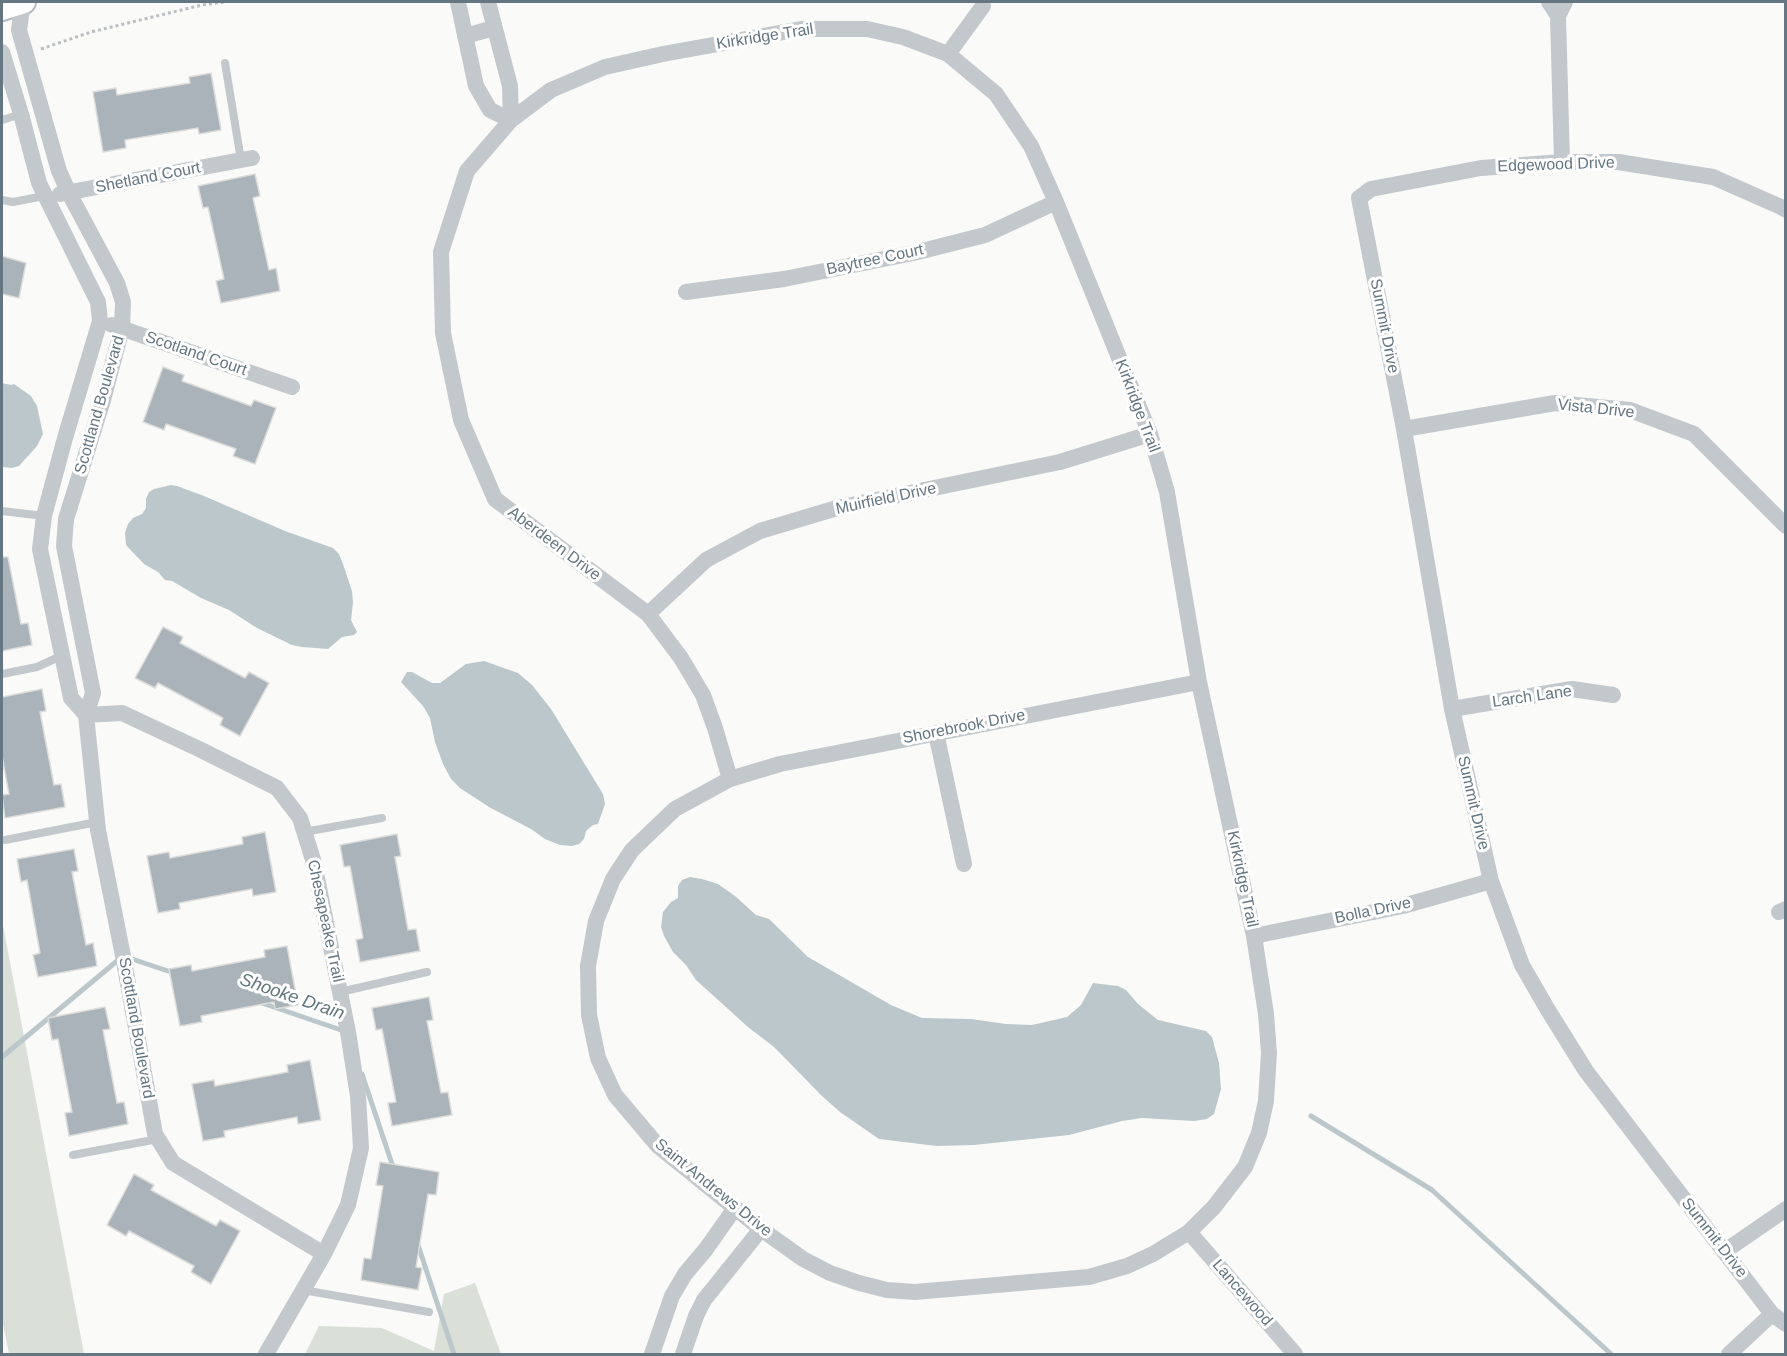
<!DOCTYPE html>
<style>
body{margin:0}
#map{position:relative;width:1787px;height:1356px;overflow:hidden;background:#fafaf8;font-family:Helvetica,sans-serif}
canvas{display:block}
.frame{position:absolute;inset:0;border:3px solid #657683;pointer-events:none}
</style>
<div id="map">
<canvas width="1787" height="1356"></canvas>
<div class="frame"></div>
</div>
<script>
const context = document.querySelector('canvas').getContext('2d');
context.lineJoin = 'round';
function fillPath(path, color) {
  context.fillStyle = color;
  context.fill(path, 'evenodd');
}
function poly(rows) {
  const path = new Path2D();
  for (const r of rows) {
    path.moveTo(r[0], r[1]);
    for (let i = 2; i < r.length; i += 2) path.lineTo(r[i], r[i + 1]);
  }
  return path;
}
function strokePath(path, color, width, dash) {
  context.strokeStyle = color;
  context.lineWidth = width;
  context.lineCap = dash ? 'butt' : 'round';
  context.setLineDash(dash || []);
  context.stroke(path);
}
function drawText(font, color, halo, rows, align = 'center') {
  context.font = font + ' Helvetica,sans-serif';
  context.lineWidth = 6;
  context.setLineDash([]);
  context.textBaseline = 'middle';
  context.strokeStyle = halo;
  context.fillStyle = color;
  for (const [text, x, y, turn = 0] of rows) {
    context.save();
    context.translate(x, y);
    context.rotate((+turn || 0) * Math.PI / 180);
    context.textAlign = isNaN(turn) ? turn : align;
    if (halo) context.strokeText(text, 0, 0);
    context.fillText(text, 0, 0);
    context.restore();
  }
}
const green = poly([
 [2,920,38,1111,84,1354,9,1354,2,1319],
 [475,1283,501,1354,305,1354,319,1326,382,1328,434,1351,444,1294]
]);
const water = poly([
 [2,383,11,385,14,384,31,396,37,406,43,434,37,446,19,466,12,468,2,467],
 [171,485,177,486,204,496,285,531,333,548,339,554,343,564,352,591,353,602,351,620,357,632,354,635,342,637,328,649,302,647,292,645,257,628,229,610,201,598,172,581,165,580,158,572,144,564,126,545,125,533,128,524,133,518,142,514,146,508,146,499,149,492,154,489],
 [484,661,518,673,532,685,551,709,603,794,605,804,598,824,593,825,586,831,584,839,579,844,572,846,560,845,545,839,531,829,489,807,460,788,451,779,443,764,435,742,430,718,423,706,401,682,407,672,412,672,432,683,440,683,466,664],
 [690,877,702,879,718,884,735,896,756,915,769,919,808,957,891,1005,922,1018,971,1019,1006,1024,1032,1025,1067,1017,1081,1005,1093,983,1118,986,1126,990,1138,1004,1158,1020,1206,1031,1212,1037,1219,1063,1221,1089,1214,1114,1207,1119,1194,1121,1142,1118,1122,1121,1069,1135,974,1145,937,1146,879,1139,840,1112,822,1096,774,1047,748,1027,696,980,686,965,673,952,664,936,661,927,663,912,671,902,678,898,678,886,682,880]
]);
const stream = poly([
 [259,1002,344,1031],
 [2,1057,123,956,174,973],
 [362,1074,394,1170],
 [1311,1116,1432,1190,1611,1354],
 [417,1242,454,1354]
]);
const building = poly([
 [211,73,221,130,199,134,198,128,125,140,126,148,103,152,93,92,116,88,117,95,190,83,189,77,211,73],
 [255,174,260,196,253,198,269,270,276,268,280,291,221,303,216,281,224,279,208,207,203,208,198,186,255,174],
 [2,256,26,263,19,298,2,294,2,256],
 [163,367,184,375,182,381,251,406,254,400,276,408,255,464,233,456,236,449,166,424,164,430,143,422,163,367],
 [2,557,8,557,21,624,28,623,32,645,2,651,2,557],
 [163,627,183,637,180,643,245,678,249,672,269,683,240,736,220,725,223,718,158,683,155,688,135,678,163,627],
 [42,689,46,711,40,712,54,785,61,784,65,807,5,818,2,795,9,794,2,756,2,697,42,689],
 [265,832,276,892,253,896,252,889,179,903,180,909,158,913,147,856,169,852,170,858,243,844,242,837,265,832],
 [397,834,401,856,395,857,408,930,416,929,420,951,360,962,356,940,363,938,350,866,344,867,340,845,397,834],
 [74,849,78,871,72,872,86,945,93,943,97,966,38,977,33,955,40,953,27,880,21,882,17,859,74,849],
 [287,946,298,1005,275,1009,274,1002,201,1016,202,1022,180,1026,169,969,191,965,192,971,265,957,264,950,287,946],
 [429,997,433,1020,427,1021,441,1093,448,1092,452,1115,392,1126,388,1103,396,1102,382,1029,376,1030,372,1008,429,997],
 [105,1007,110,1029,103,1030,117,1103,124,1102,128,1124,69,1136,65,1113,72,1112,58,1039,52,1040,48,1018,105,1007],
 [310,1060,321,1120,298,1124,297,1117,224,1131,225,1137,203,1141,192,1084,214,1080,215,1086,288,1072,287,1065,310,1060],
 [380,1162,439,1172,436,1195,428,1194,416,1267,422,1268,418,1290,361,1280,364,1258,371,1259,383,1186,376,1185,380,1162],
 [134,1174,154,1185,151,1190,216,1226,220,1220,240,1231,211,1284,191,1272,194,1266,129,1231,126,1236,107,1225,134,1174]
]);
const path = poly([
 [41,49,91,32,202,5,224,2]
]);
const lane = poly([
 [225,63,241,160],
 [2,120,21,114],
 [2,200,13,202,44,196],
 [2,511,44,516],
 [2,674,37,667,61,656],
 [304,832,382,818],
 [5,840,97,822],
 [340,992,427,972],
 [73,1155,158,1139],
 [303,1290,429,1312]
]);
const street = poly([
 [458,2,476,86,490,110,511,120,510,86,488,2],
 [1549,2,1558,16,1565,2],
 [1558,16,1562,162],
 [465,36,494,28],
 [2,52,21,114,39,183,98,302,100,321,65,438,44,516,40,549,71,698,86,715,93,693,64,546,66,519,103,400,122,328,123,302,117,283,69,193,59,171,19,30,23,2],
 [948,54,983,6],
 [60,194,252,158],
 [1786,210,1781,207,1713,177,1618,162,1562,162,1481,168,1371,189,1359,198,1404,429,1452,709,1491,881,1522,965,1548,1010,1586,1071,1772,1314,1786,1324],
 [686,292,784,279,918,252,985,235,1056,202],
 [112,325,292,387],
 [1404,429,1555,403,1630,410,1694,434,1786,526],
 [648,614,706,560,760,531,837,508,1060,462,1150,434],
 [1452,709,1572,689,1613,695],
 [936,733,964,864],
 [730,779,715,728,703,695,681,658,648,614,495,499,461,420,443,333,441,252,467,171,511,120,551,90,605,67,663,54,801,29,867,29,903,37,948,54,996,94,1031,146,1056,202,1150,434,1167,492,1199,682,1254,936,1266,1014,1269,1053,1266,1101,1259,1133,1245,1167,1214,1207,1189,1232,1153,1254,1127,1266,1089,1277,915,1292,887,1290,859,1283,830,1273,803,1259,761,1229,658,1146,615,1095,598,1058,589,1015,588,966,596,921,613,879,632,850,675,809,730,779,780,764,1199,682],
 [1779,912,1786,909],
 [1254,936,1403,906,1491,881],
 [1189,1232,1295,1354],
 [1725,1251,1786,1209],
 [266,1354,324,1254,348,1205,361,1148,358,1096,348,1032,314,863,300,818,277,788,199,749,122,713,86,715,98,830,123,956,155,1134,173,1163,324,1254],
 [652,1354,672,1296,685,1274,706,1249,735,1208],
 [683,1354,696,1316,704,1300,761,1229],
 [1729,1354,1772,1314]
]);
const secondary = poly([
 [2,9,24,2]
]);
const streetNames = [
 ["Kirkridge Trail",765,37,-9],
 ["Edgewood Drive",1556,165,-2],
 ["Shetland Court",148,178,-11],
 ["Baytree Court",875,260,-12],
 ["Summit Drive",1384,326,79],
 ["Scotland Court",196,354,19],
 ["Scottland Boulevard",100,405,-74],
 ["Kirkridge Trail",1137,406,69],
 ["Vista Drive",1596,409,6],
 ["Muirfield Drive",886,499,-12],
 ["Aberdeen Drive",554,544,37],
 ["Larch Lane",1532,697,-8],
 ["Shorebrook Drive",964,727,-11],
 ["Summit Drive",1473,803,77],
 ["Kirkridge Trail",1242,879,78],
 ["Bolla Drive",1373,911,-12],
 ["Chesapeake Trail",325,921,78],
 ["Scottland Boulevard",136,1028,80],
 ["Saint Andrews Drive",713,1188,39],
 ["Summit Drive",1714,1238,52],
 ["Lancewood",1242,1293,49]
];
const waterNames = [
 ["Shooke Drain",292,997,19]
];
fillPath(green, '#dadfd7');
fillPath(water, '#bbc7cb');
strokePath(stream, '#bbc7cb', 5);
fillPath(building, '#aab3b9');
strokePath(building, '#dcdcda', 1.5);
strokePath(secondary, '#b3babf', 26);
strokePath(path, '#bbbfc2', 3, [3, 3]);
strokePath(lane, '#c3c8cc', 8);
strokePath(street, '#c3c8cc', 16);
strokePath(secondary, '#fff', 22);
drawText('16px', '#657683', '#fff', streetNames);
drawText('italic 18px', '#60757c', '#fff', waterNames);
</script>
